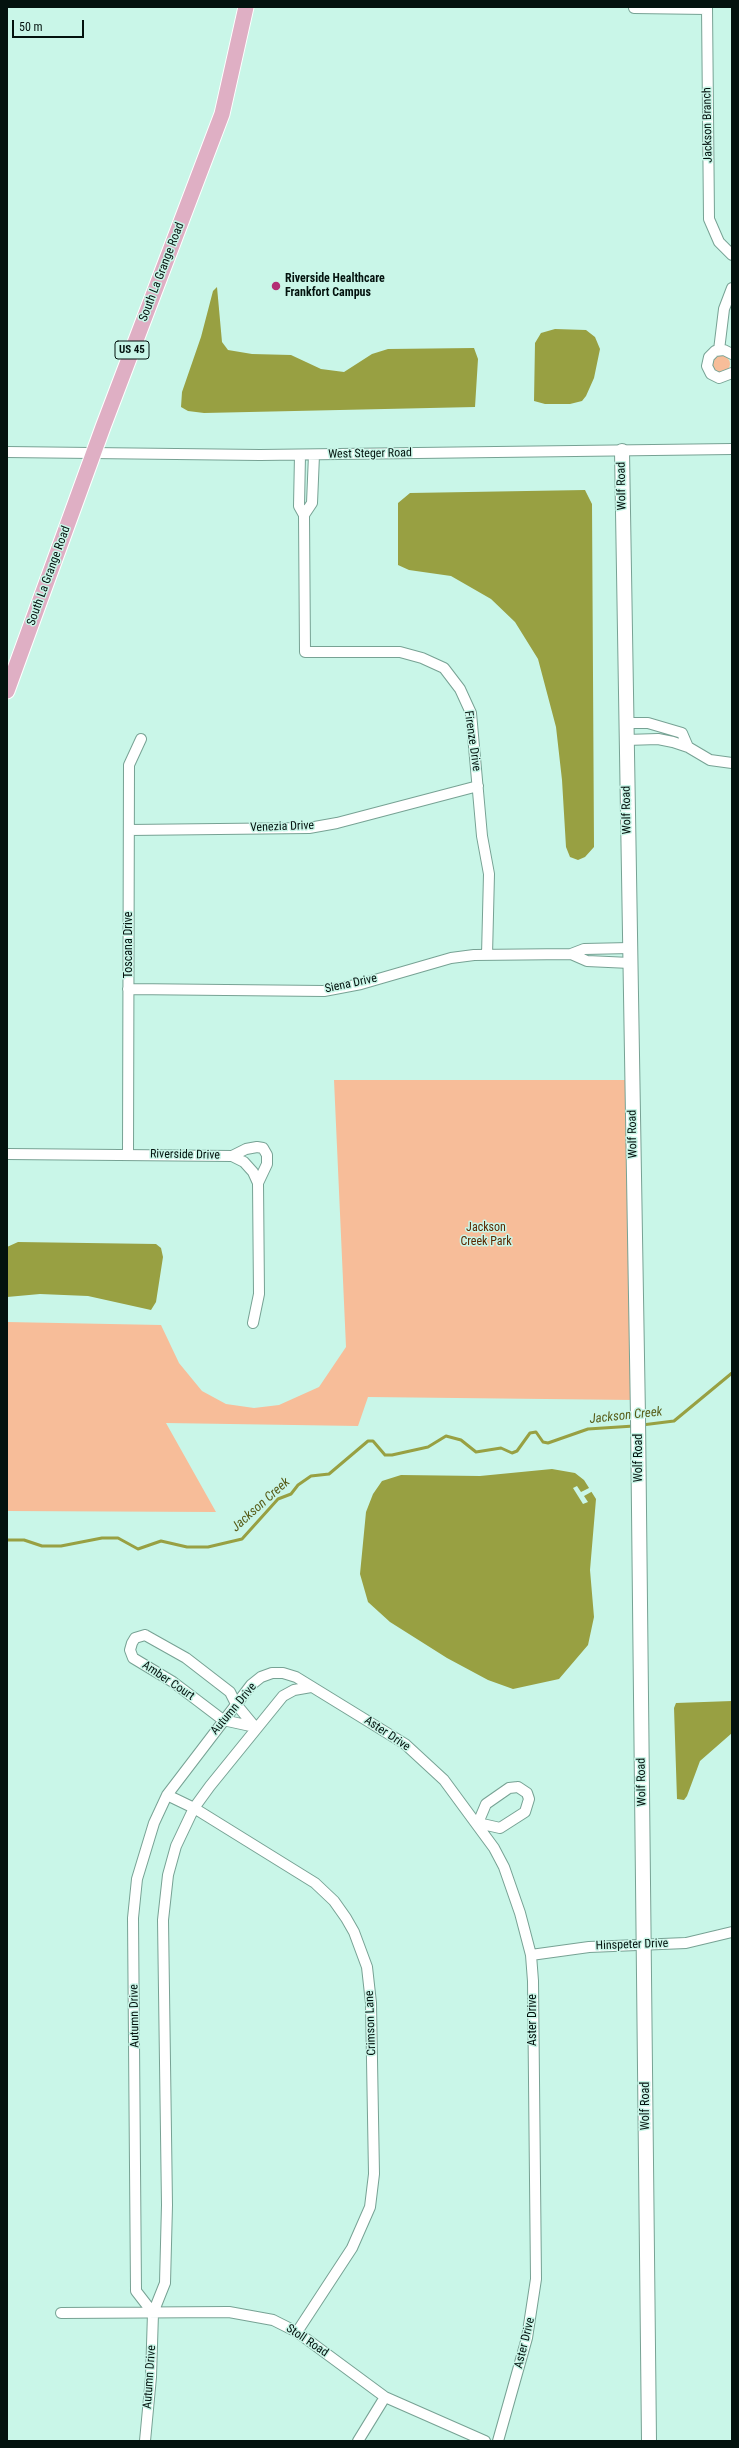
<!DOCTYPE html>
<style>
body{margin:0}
#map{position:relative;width:739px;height:2448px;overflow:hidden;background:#c9f6e8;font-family:"Roboto Condensed",sans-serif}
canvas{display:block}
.frame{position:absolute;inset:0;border:8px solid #03120e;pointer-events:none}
.scale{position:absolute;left:12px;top:20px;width:72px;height:18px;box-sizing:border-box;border:2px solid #03120e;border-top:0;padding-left:5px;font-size:12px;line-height:14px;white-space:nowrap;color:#03120e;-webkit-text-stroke:3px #c9f6e8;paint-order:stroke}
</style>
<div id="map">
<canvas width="739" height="2448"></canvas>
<div class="frame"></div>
<div class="scale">50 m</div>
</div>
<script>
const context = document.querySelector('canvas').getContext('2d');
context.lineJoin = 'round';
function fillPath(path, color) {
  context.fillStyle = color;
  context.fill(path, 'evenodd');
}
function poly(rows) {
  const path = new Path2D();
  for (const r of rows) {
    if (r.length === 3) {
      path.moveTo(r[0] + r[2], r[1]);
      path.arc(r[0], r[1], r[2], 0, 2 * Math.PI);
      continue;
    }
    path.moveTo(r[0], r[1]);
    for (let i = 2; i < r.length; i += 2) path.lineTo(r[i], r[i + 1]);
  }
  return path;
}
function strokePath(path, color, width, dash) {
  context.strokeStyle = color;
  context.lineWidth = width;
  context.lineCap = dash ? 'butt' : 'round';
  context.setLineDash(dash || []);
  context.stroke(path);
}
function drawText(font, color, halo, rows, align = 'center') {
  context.font = font + ' "Roboto Condensed",sans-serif';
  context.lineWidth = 3;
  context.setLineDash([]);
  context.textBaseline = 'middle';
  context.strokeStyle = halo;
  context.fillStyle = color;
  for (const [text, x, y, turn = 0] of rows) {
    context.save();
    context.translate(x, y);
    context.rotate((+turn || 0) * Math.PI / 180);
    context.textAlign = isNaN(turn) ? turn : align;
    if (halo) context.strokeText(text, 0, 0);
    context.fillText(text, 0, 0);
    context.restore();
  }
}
const green = poly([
 [721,364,9],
 [334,1080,626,1080,634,1400,368,1397,358,1426,166,1423,216,1512,7,1511,7,1322,161,1325,179,1363,202,1391,226,1404,254,1408,279,1405,319,1387,346,1347]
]);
const water = poly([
 [217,287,222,342,228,350,252,354,291,355,321,369,344,372,372,354,388,349,474,348,478,359,475,407,204,413,188,411,181,407,182,392,201,337,213,291],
 [555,329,586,330,595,337,600,349,594,378,586,396,582,401,570,404,545,404,534,401,535,343,541,333],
 [585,490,592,504,594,847,585,857,578,860,570,857,566,847,562,780,556,727,538,659,515,622,491,599,451,576,409,570,398,565,398,503,410,493],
 [18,1242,156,1244,161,1248,163,1257,156,1302,151,1310,88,1296,40,1294,7,1297,7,1247],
 [552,1469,575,1473,584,1480,596,1499,590,1570,594,1617,588,1645,559,1679,513,1689,488,1680,447,1658,390,1622,368,1602,360,1574,366,1512,373,1494,382,1481,401,1475,480,1476],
 [732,1701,732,1733,700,1761,687,1796,684,1800,677,1799,674,1708,676,1703]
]);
const pier = poly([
 [577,1486,581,1492,591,1487,593,1491,584,1496,588,1502,583,1504,573,1488]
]);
const stream = poly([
 [642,1425,674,1421,732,1373],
 [7,1540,24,1540,42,1546,61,1546,102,1538,118,1538,138,1549,161,1541,187,1547,208,1547,242,1539,278,1499,291,1494,298,1485,311,1476,329,1474,368,1441,373,1441,385,1455,392,1455,428,1447,446,1436,461,1440,476,1452,501,1448,512,1453,517,1451,530,1433,536,1432,543,1442,548,1443,588,1429,634,1426]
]);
const minor = poly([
 [707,7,709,219,719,242,732,255],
 [634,8,707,9],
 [719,350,724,309,732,288],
 [732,354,724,350,715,351,709,357,707,366,711,374,719,378,732,373],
 [7,452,260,455,732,449],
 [300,455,299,506,304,515],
 [314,455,312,503,304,515,305,652,400,652,422,658,444,668,460,689,471,713,482,836,489,874,487,955],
 [626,723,648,723,682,733,688,747],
 [626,740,658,739,673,742,688,747,710,760,732,763],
 [129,830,309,828,337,823,478,786],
 [571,954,587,961,630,963],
 [128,989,324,991,361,984,451,958,474,955,571,954,584,949,630,948],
 [7,1154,232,1156,244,1162,253,1172,258,1183,259,1294,253,1323],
 [128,1154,129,765,141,739],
 [232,1156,246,1149,257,1147,263,1148,267,1155,267,1164,258,1183],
 [145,1635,186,1658,230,1692,236,1704,255,1727,223,1720,173,1682,133,1658,130,1650,132,1643,135,1638,145,1635],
 [518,1787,527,1793,529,1799,525,1812,500,1828,478,1823,486,1804,509,1788,518,1787],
 [167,1795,194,1808,315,1883,334,1901,346,1918,354,1932,367,1967,371,2003,374,2174,370,2207,352,2248,297,2332],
 [531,1955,589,1947,686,1943,732,1932],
 [61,2313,229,2312,273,2320,297,2332,385,2397,485,2441],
 [153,2313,136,2291,133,1918,137,1879,154,1823,167,1795,251,1685,261,1677,272,1673,283,1673,296,1677,405,1744,444,1780,494,1848,504,1867,520,1913,531,1955,533,1981,536,2279,527,2338,498,2441],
 [145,2441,151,2377,153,2313,165,2283,167,2205,163,1920,168,1875,176,1846,194,1808,210,1786,283,1696,294,1690,311,1687],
 [358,2441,385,2397]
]);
const secondary = poly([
 [622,451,638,1417,649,2441]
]);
const primary = poly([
 [7,691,103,427,222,114,246,7]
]);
const markers = [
 [276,286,5,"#b32e74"]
];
const shields = [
 [132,350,34]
];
const shieldNames = [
 ["US 45",132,350]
];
const streetNames = [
 ["Jackson Branch",708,125,-91],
 ["South La Grange Road",162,272,-69],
 ["West Steger Road",370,454,-1],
 ["Wolf Road",622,486,-91],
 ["South La Grange Road",49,576,-70],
 ["Firenze Drive",472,741,82],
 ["Wolf Road",627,810,-91],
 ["Venezia Drive",282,827,-2],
 ["Toscana Drive",129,945,-90],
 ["Siena Drive",351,984,-12],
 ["Wolf Road",633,1134,-91],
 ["Riverside Drive",185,1155,1],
 ["Wolf Road",639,1458,-90],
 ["Amber Court",168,1681,34],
 ["Autumn Drive",234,1709,-50],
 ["Aster Drive",387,1734,34],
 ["Wolf Road",642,1782,-91],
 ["Hinspeter Drive",632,1945,-2],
 ["Autumn Drive",135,2016,-91],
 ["Aster Drive",533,2020,-90],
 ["Crimson Lane",371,2023,-92],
 ["Wolf Road",646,2106,-90],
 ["Stoll Road",307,2341,34],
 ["Aster Drive",525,2343,-76],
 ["Autumn Drive",150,2377,-86]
];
const poiNames = [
 ["Riverside Healthcare",285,279],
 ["Frankfort Campus",285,293]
];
const parkNames = [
 ["Jackson",486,1228],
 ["Creek Park",486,1242]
];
const waterNames = [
 ["Jackson Creek",626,1416,-6],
 ["Jackson Creek",261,1505,-42]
];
fillPath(green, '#f7bd99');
fillPath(water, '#98a042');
fillPath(pier, '#c9f6e8');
strokePath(stream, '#98a042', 3);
strokePath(minor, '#77a294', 12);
strokePath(secondary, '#77a294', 16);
strokePath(primary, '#fff', 17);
strokePath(minor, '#fff', 10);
strokePath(secondary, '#fff', 14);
strokePath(primary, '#dfafc4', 15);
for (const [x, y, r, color] of markers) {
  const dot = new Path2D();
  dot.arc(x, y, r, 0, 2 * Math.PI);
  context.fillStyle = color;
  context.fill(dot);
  strokePath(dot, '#c9f6e8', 1.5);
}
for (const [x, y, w] of shields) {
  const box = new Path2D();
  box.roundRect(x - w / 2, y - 9, w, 18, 3);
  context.fillStyle = '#c9f6e8';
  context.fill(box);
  strokePath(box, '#03120e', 1);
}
drawText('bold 11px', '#03120e', null, shieldNames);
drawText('12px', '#03120e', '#c9f6e8', streetNames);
drawText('bold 12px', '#03120e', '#c9f6e8', poiNames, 'left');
drawText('12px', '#5a2800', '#c9f6e8', parkNames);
drawText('italic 13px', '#575c18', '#c9f6e8', waterNames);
</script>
